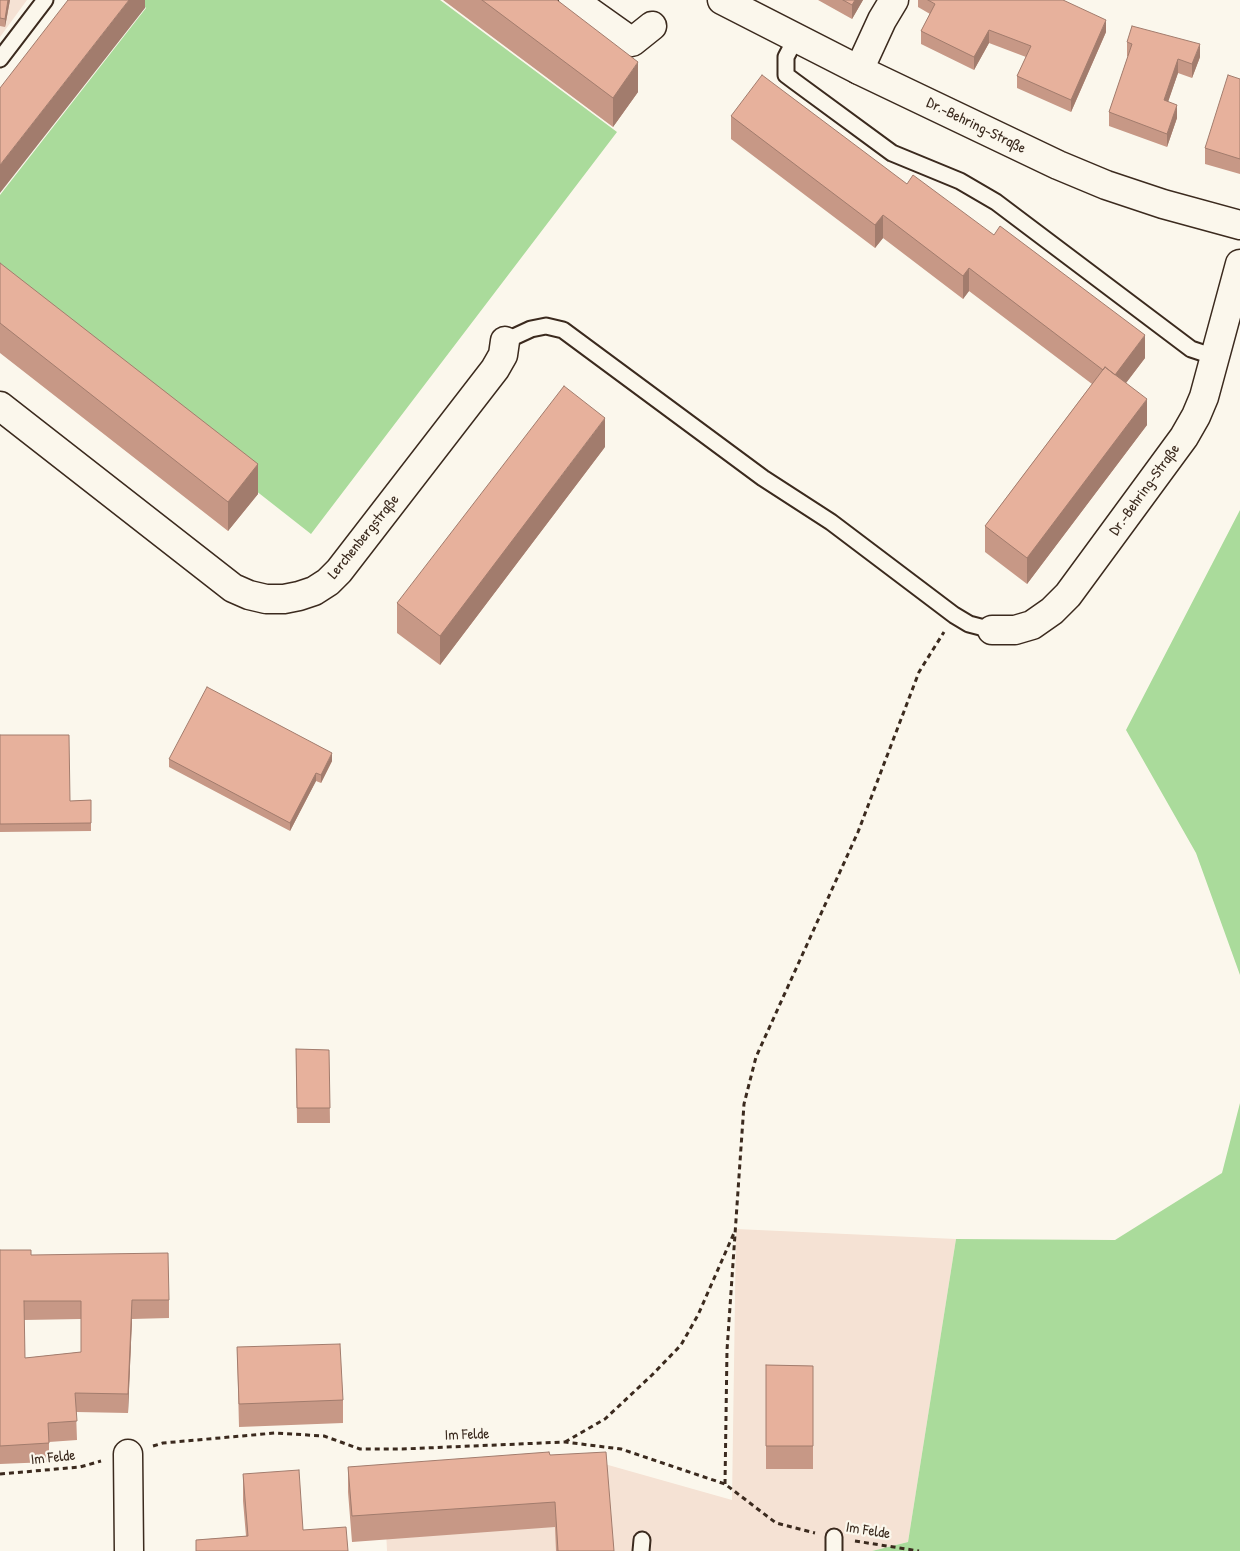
<!DOCTYPE html>
<meta charset="utf-8">
<style>
body{margin:0}
canvas{display:block;background:#fbf7ec}
</style>
<canvas width="1240" height="1551"></canvas>
<script>
const context = document.querySelector('canvas').getContext('2d');
context.lineJoin = 'round';
function fillPath(path, color) {
  context.fillStyle = color;
  context.fill(path, 'evenodd');
}
function poly(rows) {
  const path = new Path2D();
  for (const r of rows) {
    path.moveTo(r[0], r[1]);
    for (let i = 2; i < r.length; i += 2) path.lineTo(r[i], r[i + 1]);
  }
  return path;
}
function strokePath(path, color, width, dash) {
  context.strokeStyle = color;
  context.lineWidth = width;
  context.lineCap = dash ? 'butt' : 'round';
  context.setLineDash(dash || []);
  context.stroke(path);
}
function drawText(font, color, halo, rows, align = 'center') {
  context.font = font + ' "Patrick Hand",sans-serif';
  context.lineWidth = 4.5;
  context.setLineDash([]);
  context.textBaseline = 'middle';
  context.strokeStyle = halo;
  context.fillStyle = color;
  for (const [text, x, y, turn = 0] of rows) {
    context.save();
    context.translate(x, y);
    context.rotate((+turn || 0) * Math.PI / 180);
    context.textAlign = isNaN(turn) ? turn : align;
    if (halo) context.strokeText(text, 0, 0);
    context.fillText(text, 0, 0);
    context.restore();
  }
}
const built = poly([
 [0,0,27,0,0,37],
 [736,1229,956,1239,908,1542,872,1551,387,1551,383,1468,594,1461,732,1500]
]);
const green = poly([
 [137,0,440,0,617,132,311,534,0,290,0,195,146,8],
 [1240,510,1240,975,1196,853,1126,730],
 [1240,1103,1240,1551,872,1551,908,1542,956,1239,1115,1240,1222,1173]
]);
const path = poly([
 [565,1442,605,1419,652,1375,681,1345,698,1315,734,1233],
 [153,1446,163,1443,275,1433,324,1436,360,1449,402,1449,565,1442,621,1449,725,1484,776,1523,815,1533],
 [0,1474,80,1467,101,1461],
 [725,1484,727,1350,744,1104,756,1057,858,832,919,672,944,632],
 [855,1541,919,1551]
]);
const service = poly([
 [796,38,786,57,786,75,794,81,892,153,960,181,996,202,1191,349,1215,357],
 [0,59,45,0],
 [505,341,531,329,546,326,563,330,763,478,831,522,954,615,969,624,992,630],
 [641,1551,642,1540],
 [834,1551,834,1537]
]);
const minor = poly([
 [573,0,632,42,652,26],
 [859,70,882,20,894,0],
 [0,406,233,588,249,595,266,599,284,599,299,596,314,591,328,582,339,571,495,369,503,355,505,341],
 [992,630,1015,630,1032,625,1052,611,1068,595,1184,437,1196,416,1204,397,1240,264],
 [128,1454,129,1551]
]);
const tertiary = poly([
 [722,0,859,70,1058,165,1106,185,1163,204,1240,225]
]);
const wall = poly([
 [0,0,10,0,5,27,0,26],
 [443,0,557,0,638,92,613,127],
 [818,0,863,0,852,19],
 [918,0,1063,0,1106,32,1071,112,1017,88,1017,76,1026,57,989,43,974,70,921,44,921,31,930,14,918,7],
 [1127,42,1200,57,1192,78,1178,73,1168,101,1177,118,1167,147,1109,126,1109,112,1128,56,1127,56],
 [1240,79,1240,174,1205,164,1205,148],
 [731,116,907,184,1145,358,1126,383,1147,425,1027,584,985,552,985,526,1092,384,969,291,963,299,883,238,875,248,731,139],
 [0,263,258,494,228,531,0,353],
 [605,447,440,665,397,633,397,603],
 [0,735,70,801,91,800,91,831,0,832],
 [169,759,332,761,321,783,316,781,290,831,169,767],
 [296,1049,329,1050,330,1123,297,1123],
 [0,1250,31,1255,169,1300,169,1318,132,1319,128,1413,76,1412,77,1440,49,1442,49,1462,0,1464],
 [81,1319,81,1352,25,1358,24,1320],
 [237,1347,343,1400,343,1423,239,1427],
 [766,1365,813,1366,813,1469,766,1469],
 [550,1455,614,1551,556,1551,555,1527,352,1542,348,1492,348,1467],
 [243,1474,303,1530,348,1551,196,1551,196,1540,246,1536,243,1501]
]);
const shadedWall = poly([
 [8,0,10,0,5,27,5,19],
 [129,0,145,0,145,8,0,193,0,165],
 [855,0,863,0,852,19,852,5],
 [1106,20,1106,32,1071,112,1071,100],
 [989,30,989,43,974,70,974,57],
 [1200,44,1200,57,1192,78,1192,64],
 [1178,59,1178,73,1164,114,1164,100],
 [638,62,638,92,613,127,613,98],
 [1177,105,1177,118,1167,147,1167,134],
 [883,215,883,238,875,248,875,225],
 [969,268,969,291,963,299,963,276],
 [1145,335,1145,358,1113,400,1113,377],
 [1147,399,1147,425,1027,584,1027,558],
 [605,418,605,447,440,665,440,636],
 [258,464,258,494,228,531,228,502],
 [332,753,332,761,321,783,321,775],
 [316,773,316,781,290,831,290,823],
 [132,1300,132,1319,128,1413,128,1394]
]);
const building = poly([
 [0,0,8,0,5,19,0,18,0,0],
 [68,0,129,0,0,165,0,88,68,0],
 [482,0,557,0,638,62,613,98,482,0],
 [843,0,855,0,852,5,843,0],
 [928,0,1063,0,1106,20,1071,100,1017,76,1031,46,989,30,974,57,921,31,935,4,928,0],
 [1132,26,1200,44,1192,64,1178,59,1164,100,1177,105,1167,134,1109,112,1132,44,1127,42,1132,26],
 [762,75,907,184,913,175,994,235,1000,226,1145,335,1115,375,1105,367,1103,370,969,268,963,276,883,215,875,225,731,116,762,75],
 [1228,75,1240,79,1240,159,1205,148,1228,75],
 [0,263,258,464,228,502,0,323,0,263],
 [1105,367,1147,399,1027,558,985,526,1105,367],
 [564,386,605,418,440,636,397,603,564,386],
 [207,687,332,753,321,775,316,773,290,823,169,759,207,687],
 [0,735,69,735,70,801,91,800,91,823,0,824,0,735],
 [296,1049,329,1050,330,1108,297,1108,296,1049],
 [0,1250,31,1250,31,1255,168,1253,169,1300,132,1300,128,1394,75,1393,77,1421,48,1423,49,1443,0,1446,0,1250],
 [24,1301,81,1301,81,1352,25,1358,24,1301],
 [340,1344,343,1400,239,1404,237,1347,340,1344],
 [766,1365,813,1366,813,1446,766,1446,766,1365],
 [549,1452,550,1455,606,1452,614,1551,558,1551,555,1502,352,1516,348,1467,549,1452],
 [299,1470,303,1530,346,1527,348,1551,196,1551,196,1540,248,1536,243,1474,299,1470]
]);
const streetNames = [
 ["Dr.-Behring-Straße",976,126,26],
 ["Dr.-Behring-Straße",1145,490,-54],
 ["Lerchenbergstraße",364,537,-51],
 ["Im Felde",467,1435,-2],
 ["Im Felde",53,1458,-6],
 ["Im Felde",868,1531,9]
];
fillPath(built, '#f5e2d4');
fillPath(green, '#aadb9b');
strokePath(service, '#3b2a1e', 19);
strokePath(minor, '#3b2a1e', 31);
strokePath(tertiary, '#3b2a1e', 31);
strokePath(path, '#3b2a1e', 3, [5, 4]);
strokePath(service, '#fbf7ec', 15);
strokePath(minor, '#fbf7ec', 28);
strokePath(tertiary, '#fbf7ec', 28);
fillPath(wall, '#c79886');
fillPath(shadedWall, '#a27c6d');
fillPath(building, '#e7b19c');
strokePath(building, '#a27c6d', 1);
drawText('15px', '#3b2a1e', '#fbf7ec', streetNames);
</script>
